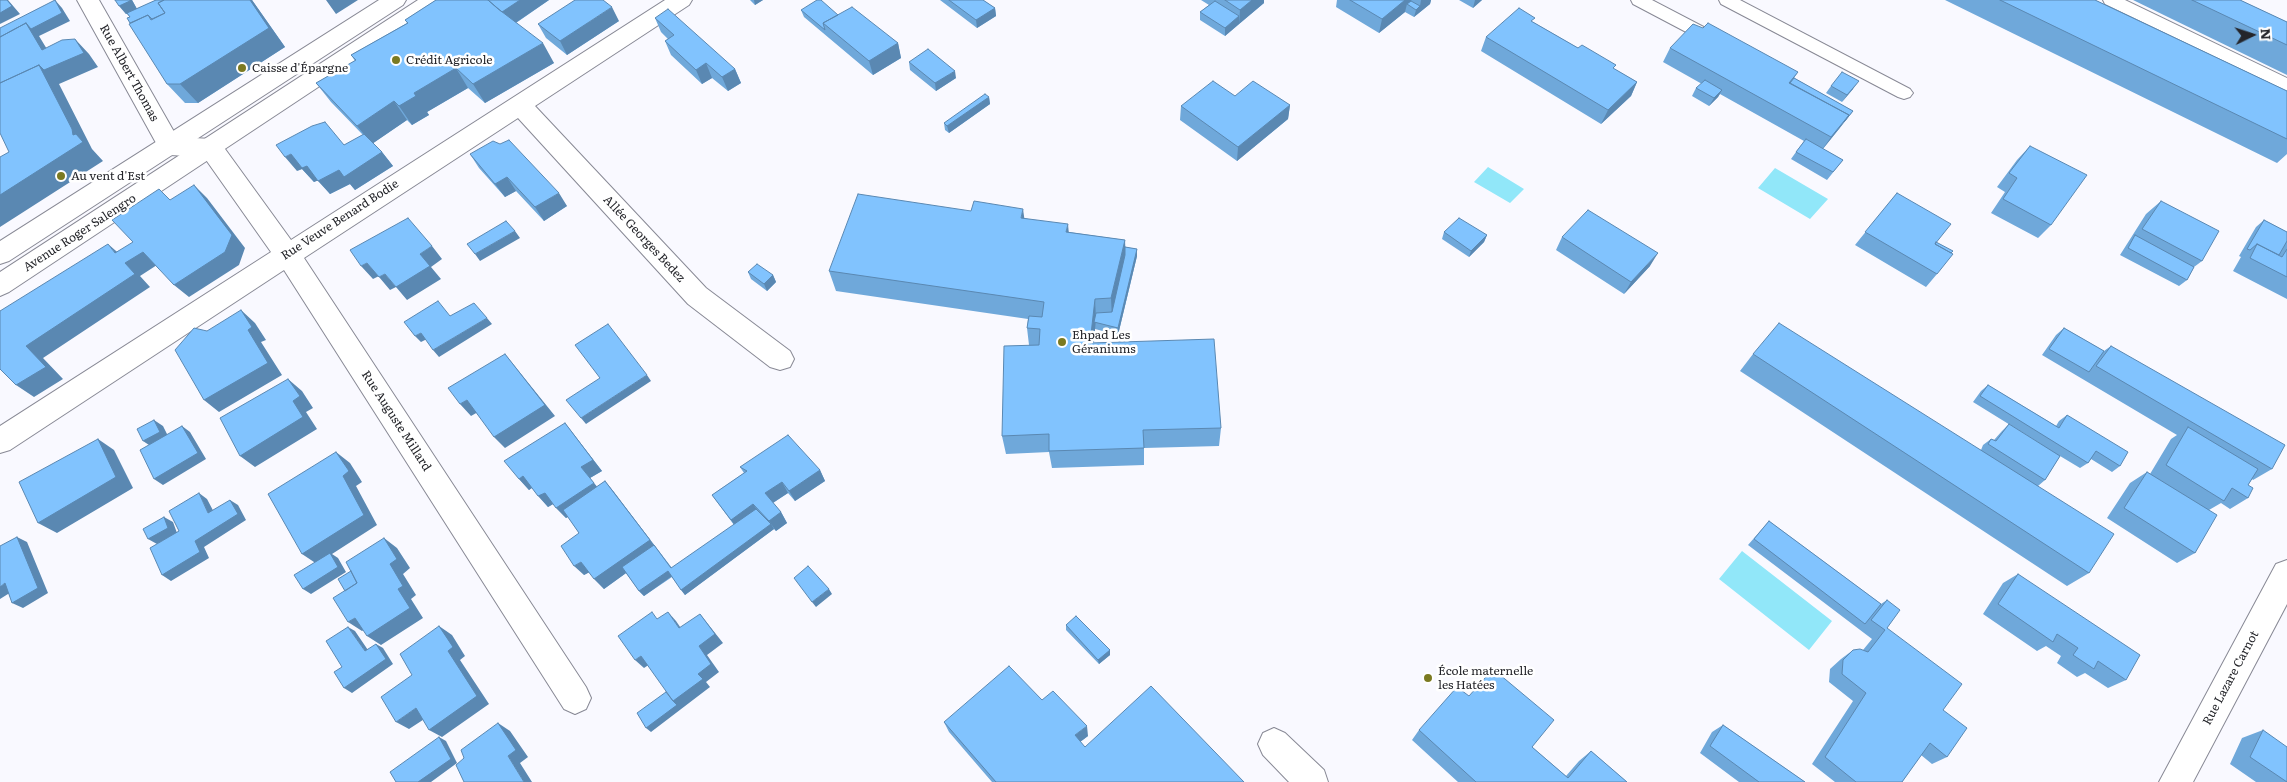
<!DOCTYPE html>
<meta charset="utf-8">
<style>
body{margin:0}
#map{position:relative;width:2287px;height:782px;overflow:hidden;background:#f9f9ff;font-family:Literata,serif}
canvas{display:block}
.north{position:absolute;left:2227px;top:10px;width:50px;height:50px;-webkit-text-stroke:4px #fff;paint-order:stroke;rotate:86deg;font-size:14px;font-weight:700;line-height:20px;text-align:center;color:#24252a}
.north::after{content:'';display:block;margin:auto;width:18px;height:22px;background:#24252a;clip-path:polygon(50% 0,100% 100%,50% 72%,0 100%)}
</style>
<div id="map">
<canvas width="2287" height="782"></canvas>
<div class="north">N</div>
</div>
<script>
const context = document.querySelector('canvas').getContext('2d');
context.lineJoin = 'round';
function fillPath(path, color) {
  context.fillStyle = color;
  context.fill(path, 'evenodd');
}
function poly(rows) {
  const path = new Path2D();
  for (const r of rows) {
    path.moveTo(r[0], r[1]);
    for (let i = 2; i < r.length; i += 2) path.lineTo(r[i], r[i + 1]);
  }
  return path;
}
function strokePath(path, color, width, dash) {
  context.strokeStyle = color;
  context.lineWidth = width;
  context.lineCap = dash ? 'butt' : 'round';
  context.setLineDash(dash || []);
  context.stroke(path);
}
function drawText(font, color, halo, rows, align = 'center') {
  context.font = font + ' Literata,serif';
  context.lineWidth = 5;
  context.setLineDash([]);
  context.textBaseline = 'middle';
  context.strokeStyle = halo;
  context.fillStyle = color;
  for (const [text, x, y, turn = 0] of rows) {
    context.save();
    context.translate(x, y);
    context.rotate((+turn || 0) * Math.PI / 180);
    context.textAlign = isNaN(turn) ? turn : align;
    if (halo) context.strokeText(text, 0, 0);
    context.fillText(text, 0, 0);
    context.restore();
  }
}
const water = poly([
 [1488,167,1524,189,1510,203,1474,182],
 [1775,168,1828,199,1810,219,1758,188],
 [1742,551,1832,621,1809,650,1719,579]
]);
const lane = poly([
 [1631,0,1652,0,1719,35,1721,39,1719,43,1713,45,1707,43,1633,4,1631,0],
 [1719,0,1740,0,1910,89,1913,93,1910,97,1904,99,1898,97,1721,4,1719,0],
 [2103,0,2125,0,2287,78,2287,91,2105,4,2103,0]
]);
const street = poly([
 [77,0,99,0,177,137,211,139,220,142,291,240,665,0,692,0,689,5,535,106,706,288,790,351,794,359,790,367,780,370,770,367,688,304,518,118,304,258,586,687,591,698,586,709,575,714,564,709,284,270,10,450,0,453,0,426,271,252,204,157,170,155,161,152,77,0],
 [2287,560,2287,604,2193,782,2159,782,2276,564,2287,560],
 [1274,728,1285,733,1324,770,1328,782,1289,782,1263,755,1258,744,1263,733,1274,728]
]);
const secondary = poly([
 [379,0,406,0,403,5,9,261,0,264,0,241,379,0],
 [418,0,445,0,442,5,9,292,0,296,0,272,418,0]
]);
const wall = poly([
 [115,0,132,0,137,9,156,0,252,0,285,47,198,103,185,103,167,84,130,23,130,17,127,14,126,14],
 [436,0,549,0,516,23,554,63,485,103,468,88,427,112,429,115,412,125,407,120,373,143,382,152,393,166,355,190,350,184,330,194,318,180,314,182,302,169,297,171,363,135,331,102,316,83,355,61,351,55,407,23,405,20],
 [750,0,763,0,755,5],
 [940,0,983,0,995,8,996,16,977,28],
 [1201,0,1264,0,1264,3,1225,36,1200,20,1200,12,1209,5],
 [1337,0,1431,0,1430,4,1414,17,1405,12,1379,33,1336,7],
 [1459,0,1482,0,1473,8],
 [1945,0,2095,0,2287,91,2287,154,2277,163],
 [2133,0,2240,0,2287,22,2287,75],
 [801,10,838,15,898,43,901,58,873,75,804,17],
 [655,18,735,69,741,83,728,91,712,78,702,84,671,55,665,41,668,39,661,32],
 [619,21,567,55,546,38,538,24],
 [1533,22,1637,82,1631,96,1601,124,1481,51,1486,37],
 [1670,48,1798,72,1794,78,1853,111,1823,149,1843,160,1827,180,1791,159,1796,152,1804,141,1720,94,1718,97,1709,106,1692,96,1696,88,1702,84,1663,62],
 [909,62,956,78,936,91,910,70],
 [1831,86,1853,89,1842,102,1826,93],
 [1235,96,1290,105,1288,119,1237,161,1180,120,1181,106],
 [989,97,990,104,949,133,945,130,944,123],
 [2030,146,2051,225,2038,238,1991,213,2005,192,1997,187,2017,160],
 [470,154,567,206,544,221,516,191,505,197,479,168],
 [1897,193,1936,242,1937,274,1926,287,1855,245],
 [2161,201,2202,261,2194,267,2187,280,2179,286,2120,255,2146,214],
 [1025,218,1069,232,1125,240,1125,247,1137,249,1137,256,1118,335,1095,329,1094,343,1221,428,1219,446,1144,448,1144,465,1052,468,1049,452,1006,454,1002,436,1029,345,1027,328,1028,319,836,291,829,271],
 [2264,220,2287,232,2287,299,2233,271,2241,257,2239,256,2256,227],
 [1444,232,1487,235,1484,242,1469,257,1442,239],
 [1562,237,1650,266,1624,294,1556,250],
 [748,272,773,275,776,282,767,291,751,279],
 [2064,328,2104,351,2111,346,2272,469,2253,480,2252,479,2248,485,2248,498,2230,509,2221,503,2209,510,2195,553,2177,563,2107,518,2130,483,2147,472,2150,474,2171,439,2177,435,2042,355,2056,335],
 [1753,354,1981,450,1983,445,1991,439,1994,440,2002,431,2009,424,2049,449,1973,402,1981,391,1988,385,2056,426,2059,421,2067,415,2120,466,2112,472,2091,459,2088,463,2080,468,2060,456,2045,480,2038,486,2089,573,2067,586,1740,371],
 [565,423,602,471,590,478,597,487,605,481,672,568,734,525,712,495,744,473,740,467,820,470,825,481,795,501,788,493,773,503,781,512,787,523,776,531,774,529,685,595,672,577,644,596,639,591,626,573,604,589,589,572,584,575,579,533,568,517,566,518,553,504,548,507,532,488,529,490,519,479],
 [1769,521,1881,604,1887,600,1887,628,1943,710,1947,757,1932,764,1921,755,1902,782,1835,782,1812,764,1853,701,1829,682,1830,669,1841,659,1853,650,1863,650,1872,639,1748,545],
 [2018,574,2126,680,2108,688,2085,673,2077,677,2057,663,2061,656,2046,646,2037,651,1983,614,2003,583],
 [1066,625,1110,650,1110,655,1099,664,1066,630],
 [944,722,1088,736,1080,742,1085,747,1244,782,992,782,949,732],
 [1723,725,1805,782,1739,782,1700,753,1712,732],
 [1419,730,1532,747,1566,776,1579,761,1591,751,1627,782,1458,782,1412,740],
 [2263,730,2287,782,2256,782,2230,764,2242,738]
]);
const shadedWall = poly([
 [7,0,8,0,20,14,0,24,0,13],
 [55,0,62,8,70,21,39,36,56,64,0,56,26,23],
 [130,0,132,0,137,9,126,14,119,6],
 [250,0,252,0,285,47,198,103,180,84],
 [326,0,358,0,336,14],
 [520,0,549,0,508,28,500,13],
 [754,0,763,0,755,5],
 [1252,0,1264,0,1264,3,1239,24,1240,10],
 [1405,0,1411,0,1410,6,1407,4,1405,12,1379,33,1382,19],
 [1421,0,1431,0,1430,4,1414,17,1416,10,1420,6],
 [1475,0,1482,0,1473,8],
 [612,7,619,21,567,55,560,41],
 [995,8,996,16,977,28,976,20],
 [1239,16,1239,24,1225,36,1225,28],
 [75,39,89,54,98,67,59,84,92,149,103,161,0,227,0,190,81,143,0,90,39,65],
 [543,43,554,63,485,103,473,84],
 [898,43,901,58,873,75,869,61],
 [706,63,712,78,702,84,696,70],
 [456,68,468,88,427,112,429,115,412,125,399,106,414,93],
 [735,69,741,83,728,91,722,77],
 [955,71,956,78,936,91,935,83],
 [1859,81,1853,89,1842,102,1847,95],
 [1637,82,1631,96,1601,124,1608,110],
 [1722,90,1718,97,1709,106,1714,98],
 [989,97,990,104,949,133,947,126],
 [394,101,407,120,372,144,357,126],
 [1290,105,1288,119,1237,161,1238,147],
 [1853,111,1839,129,1821,151,1831,137],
 [382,152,393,166,355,190,350,184,330,194,318,181,339,170],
 [291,154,307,166,319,180,314,182,302,169,297,171,285,157],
 [507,177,516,191,505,197,495,184],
 [194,185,207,198,245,248,239,265,189,297,174,285],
 [559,193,567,206,544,221,535,207],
 [1023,209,1026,230,1021,218],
 [1068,224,1070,246,1066,232],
 [515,231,520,238,480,261,475,254],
 [1487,235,1484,242,1469,257,1471,251],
 [1125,240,1126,262,1112,319,1111,298],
 [108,244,123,257,143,252,157,265,140,276,150,287,43,358,63,379,34,397,16,385,26,346,115,253],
 [432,246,442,259,431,267,441,279,407,300,396,287,420,254],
 [1137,249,1137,256,1118,335,1118,328],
 [1658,253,1650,266,1624,294,1631,282],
 [367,263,379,276,373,279,361,266],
 [385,274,396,287,390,290,379,277],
 [773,275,776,282,767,291,764,284],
 [1095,299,1096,319,1092,362,1090,343],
 [241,310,255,323,266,340,261,342,282,375,219,412,204,400,248,330],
 [487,318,492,324,439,357,433,350],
 [421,333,427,339,421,342,415,336],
 [505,354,555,416,505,448,494,437],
 [647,375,651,381,586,424,581,418],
 [288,379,302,391,313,408,306,412,317,429,255,467,240,456,293,401],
 [467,400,478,412,471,416,460,404],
 [154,420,163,426,169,438,152,447,143,441],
 [565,423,602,471,590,478,581,467],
 [182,426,190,432,206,459,163,485,154,479],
 [98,439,114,450,133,488,57,533,38,523],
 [336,452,350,463,362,482,356,486,377,525,332,554,338,558,346,572,311,594,303,589,317,564,302,554,343,476],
 [820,470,825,481,795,501,789,491],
 [523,476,533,487,529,490,519,479],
 [605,481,614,492,676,574,658,550,604,589,594,579],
 [782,482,788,493,771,504,765,493],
 [594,483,603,494,566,518,556,508],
 [199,493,207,499,217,518,208,513],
 [545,493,555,503,548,507,538,496],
 [230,500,238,505,246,520,204,547,209,558,171,581,162,575,195,541],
 [753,504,760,514,738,530,731,520],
 [781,512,787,523,776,531,769,521],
 [164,517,173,522,177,533,157,544,148,539],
 [771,524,774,529,685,595,681,590],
 [17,537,27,542,48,593,23,608,12,603],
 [384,538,397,548,410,568,403,574,416,595,411,599,423,618,381,645,367,636,390,564],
 [581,562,590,572,584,575,574,566],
 [668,571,672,576,644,596,639,591],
 [5,583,16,589,0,599,0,587],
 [829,589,832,594,816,607,812,602],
 [668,612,676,621,687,637,679,628],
 [700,614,723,643,707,655,719,672,706,682,710,687,651,732,646,728,673,701,698,674],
 [355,618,369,627,362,631,348,622],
 [439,626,452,635,465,656,460,660,489,704,442,737,429,730],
 [348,627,355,631,372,656,365,651],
 [376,644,383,648,393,664,352,693,344,688],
 [1110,650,1110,655,1099,664,1098,660],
 [641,656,650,664,644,668,635,660],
 [416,708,429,716,409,729,396,722],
 [498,723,510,731,528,757,520,763,532,782,524,782,508,756],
 [1087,726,1088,736,1076,745,1075,735],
 [439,737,446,741,457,763,431,782,418,782]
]);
const building = poly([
 [0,0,7,0,12,6,0,13,0,0],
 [55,0,62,13,31,29,26,23,0,37,0,28,55,0],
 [115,0,130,0,130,1,119,6,115,0],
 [156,0,164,0,158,3,165,13,152,19,148,15,130,23,127,18,130,17,127,13,156,0],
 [164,0,250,0,269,28,180,84,167,84,129,24,148,15,151,20,165,13,158,3,164,0],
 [436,0,488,0,497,8,543,43,473,84,456,68,414,93,416,96,399,106,394,101,357,126,316,83,356,60,351,55,408,23,405,20,436,0],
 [488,0,520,0,502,12,488,0],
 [575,0,603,0,612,7,560,41,538,24,575,0],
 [817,0,821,0,838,15,823,23,825,30,801,10,817,0],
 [949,0,983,0,995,8,976,20,949,0],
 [1225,0,1252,0,1240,10,1225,0],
 [1350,0,1405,0,1382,19,1350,0],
 [2000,0,2095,0,2287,91,2287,139,2000,0],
 [2192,0,2240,0,2287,22,2287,45,2192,0],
 [1215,1,1239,16,1225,28,1200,12,1215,1],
 [1411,1,1420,6,1416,10,1407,4,1411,1],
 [852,7,898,43,869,61,823,23,852,7],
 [1519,8,1535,18,1531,21,1578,48,1582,45,1616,65,1613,68,1637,82,1608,110,1486,37,1519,8],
 [668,9,735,69,722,77,706,63,696,70,665,41,674,35,655,18,668,9],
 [26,23,42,50,62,40,75,39,84,53,44,70,39,65,0,83,0,37,26,23],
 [1708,23,1798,72,1789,83,1849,115,1831,137,1670,48,1693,24,1703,28,1708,23],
 [928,49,955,71,935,83,909,62,928,49],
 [39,65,72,129,73,135,76,134,83,142,0,195,0,157,9,152,0,133,0,83,39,65],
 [1842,72,1859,81,1847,95,1831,86,1842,72],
 [1794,78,1853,111,1844,122,1849,115,1790,83,1794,78],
 [1705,80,1722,90,1714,98,1696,88,1705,80],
 [1213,81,1235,96,1253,81,1290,105,1238,147,1181,106,1213,81],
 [985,94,989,97,947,126,944,123,985,94],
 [325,122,344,145,364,134,382,152,344,177,339,170,318,181,307,166,302,168,291,154,285,157,276,145,312,126,325,122],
 [1806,139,1843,160,1833,172,1796,152,1806,139],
 [509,140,559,193,535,207,507,177,495,184,470,154,493,141,500,144,509,140],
 [2030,146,2087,175,2051,225,2003,199,2017,178,2009,173,2030,146],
 [194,185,232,235,225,252,174,285,143,252,125,263,135,274,26,346,46,367,16,385,0,369,0,311,108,244,115,253,133,242,112,220,159,189,170,200,194,185],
 [1897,193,1951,224,1935,244,1953,254,1937,274,1865,232,1897,193],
 [858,194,971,211,974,201,1023,209,1021,218,1068,224,1066,232,1125,240,1111,298,1095,299,1090,343,1214,339,1221,428,1143,430,1144,448,1049,451,1049,434,1002,436,1004,346,1039,345,1040,329,1027,328,1029,316,1042,317,1044,302,829,271,858,194],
 [2161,201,2219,231,2202,261,2142,229,2161,201],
 [1588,210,1658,253,1631,282,1562,237,1588,210],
 [408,218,432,246,420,254,430,266,396,287,385,274,379,277,367,263,361,266,350,250,408,218],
 [1459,218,1487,235,1471,251,1444,232,1459,218],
 [2264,220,2287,232,2287,241,2279,255,2257,244,2250,250,2247,249,2264,220],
 [506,221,515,231,475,254,467,244,506,221],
 [2135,235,2194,267,2187,280,2128,248,2135,235],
 [1936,242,1953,251,1951,253,1935,244,1936,242],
 [2257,244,2282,257,2287,249,2287,277,2250,258,2257,244],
 [1125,247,1137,249,1118,328,1094,322,1096,313,1112,312,1125,255,1125,247],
 [757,264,773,275,764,284,748,272,757,264],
 [438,301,450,316,474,303,487,318,433,350,421,333,415,336,404,322,438,301],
 [241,310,252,327,248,330,268,363,204,400,175,350,194,328,207,331,241,310],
 [1779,323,2114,534,2089,573,1753,354,1779,323],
 [608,324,647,375,581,418,566,400,600,378,575,345,608,324],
 [2064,328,2104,351,2089,372,2049,349,2064,328],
 [2111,346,2285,445,2272,469,2096,366,2111,346],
 [505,354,545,405,494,437,467,400,460,404,448,388,505,354],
 [288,379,300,396,293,401,303,417,240,456,220,418,288,379],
 [1988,385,2059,428,2067,415,2128,452,2120,466,2096,451,2088,463,1980,396,1988,385],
 [154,420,160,432,143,441,137,429,154,420],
 [565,423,593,460,581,467,594,483,556,508,545,493,538,496,523,476,519,479,504,461,565,423],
 [2009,424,2060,456,2045,480,1988,444,1991,439,1996,441,2009,424],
 [182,426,198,453,154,479,140,450,182,426],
 [2188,427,2258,469,2248,485,2253,488,2248,498,2232,488,2224,501,2166,465,2188,427],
 [788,435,820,470,789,491,782,482,765,493,781,512,769,521,753,504,731,520,712,495,747,471,740,467,788,435],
 [98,439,116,477,38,523,19,482,98,439],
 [336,452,349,471,343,476,364,515,302,554,268,494,336,452],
 [2147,472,2217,515,2195,553,2124,508,2147,472],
 [605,481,650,540,594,579,581,562,574,566,561,546,579,533,563,510,605,481],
 [199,493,208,513,230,500,238,514,195,541,200,552,162,575,150,548,179,531,169,511,199,493],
 [756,509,771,524,681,590,668,571,639,591,622,567,654,545,671,568,756,509],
 [164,517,168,528,148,539,143,529,164,517],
 [1769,521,1881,604,1865,624,1754,539,1769,521],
 [17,537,38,588,12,603,5,583,0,587,0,546,17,537],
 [384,538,397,559,390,564,403,586,398,589,410,608,367,636,355,618,348,622,333,598,357,583,346,562,384,538],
 [330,553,338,567,303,589,294,575,330,553],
 [808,566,829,589,812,602,794,578,808,566],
 [351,571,357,583,345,591,338,579,351,571],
 [2018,574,2140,655,2126,680,2098,661,2094,669,2073,655,2078,648,2057,634,2053,642,1998,604,2018,574],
 [1887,600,1900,610,1887,628,1962,684,1943,710,1967,728,1947,757,1930,743,1902,782,1856,782,1825,757,1866,693,1842,674,1843,660,1853,650,1860,649,1868,652,1885,630,1871,620,1887,600],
 [652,612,657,619,668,612,679,628,700,614,715,634,699,646,711,664,698,674,703,679,673,701,641,656,635,660,618,636,652,612],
 [1076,616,1110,650,1098,660,1066,625,1076,616],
 [439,626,453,647,448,651,477,696,429,730,416,708,396,722,381,697,412,675,400,654,439,626],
 [348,627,365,651,376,644,386,659,344,688,334,672,342,667,326,641,348,627],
 [1009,666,1042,700,1053,691,1087,726,1075,735,1085,747,1151,686,1244,782,996,782,944,722,1009,666],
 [1493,669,1554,720,1532,747,1568,778,1591,751,1627,782,1476,782,1419,730,1457,687,1469,696,1493,669],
 [666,692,673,701,677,705,646,728,637,713,666,692],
 [498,723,516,750,508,756,524,782,464,782,456,765,464,758,461,750,498,723],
 [1723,725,1805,782,1759,782,1710,746,1723,725],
 [2263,730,2287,747,2287,782,2250,757,2263,730],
 [439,737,451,759,418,782,396,782,390,772,439,737]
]);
const markers = [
 [396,60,5,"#7b7a21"],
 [242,68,5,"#7b7a21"],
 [61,176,5,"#7b7a21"],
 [1062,342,5,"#7b7a21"],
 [1428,678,5,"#7b7a21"]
];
const poiNames = [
 ["Crédit Agricole",406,60],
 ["Caisse d'Épargne",252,68],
 ["Au vent d'Est",71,176],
 ["Ehpad Les",1072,335],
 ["Géraniums",1072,349],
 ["École maternelle",1438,671],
 ["les Hatées",1438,685]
];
const streetNames = [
 ["Rue Albert Thomas",129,73,61],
 ["Rue Veuve Benard Bodie",340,220,-33],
 ["Avenue Roger Salengro",80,233,-33],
 ["Allée Georges Bedez",644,239,47],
 ["Rue Auguste Millard",396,421,57],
 ["Rue Lazare Carnot",2231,678,-62]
];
fillPath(water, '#91e7f9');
strokePath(lane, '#888995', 2);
strokePath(street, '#888995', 2);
strokePath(secondary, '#888995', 2);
fillPath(lane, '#fff');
fillPath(street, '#fff');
fillPath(secondary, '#fff');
fillPath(wall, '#6fa8da');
fillPath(shadedWall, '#5a88b2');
fillPath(building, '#81c3fe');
strokePath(building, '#5a88b2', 1);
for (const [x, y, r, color] of markers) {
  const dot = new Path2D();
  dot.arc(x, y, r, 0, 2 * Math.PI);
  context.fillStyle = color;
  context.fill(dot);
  strokePath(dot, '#fff', 2);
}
drawText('12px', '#24252a', '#fff', poiNames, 'left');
drawText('12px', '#24252a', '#fff', streetNames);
</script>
